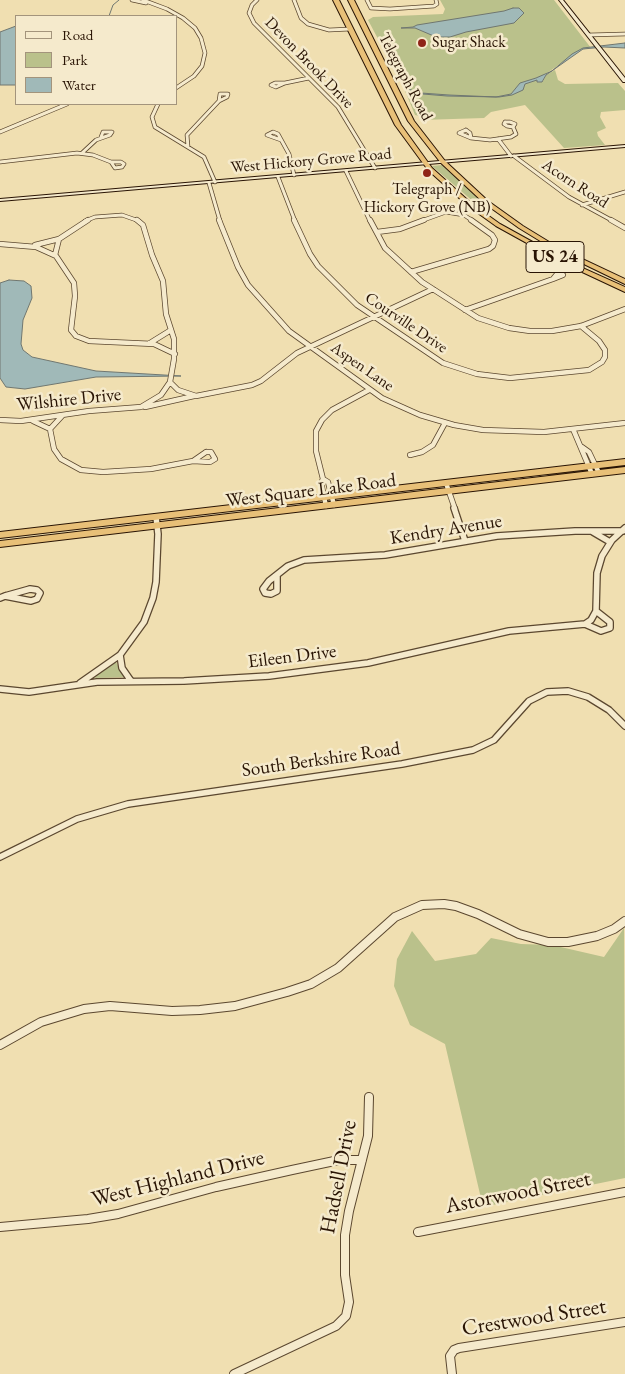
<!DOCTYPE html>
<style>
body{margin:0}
#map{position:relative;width:625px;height:1374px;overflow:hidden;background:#f0dfb1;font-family:"EB Garamond",serif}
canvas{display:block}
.legend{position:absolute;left:15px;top:15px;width:162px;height:90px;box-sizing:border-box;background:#f5eacc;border:1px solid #a3947c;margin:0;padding:6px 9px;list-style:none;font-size:15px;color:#291404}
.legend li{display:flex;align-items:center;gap:10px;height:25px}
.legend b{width:25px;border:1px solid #a3947c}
</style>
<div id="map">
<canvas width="625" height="1374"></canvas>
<ul class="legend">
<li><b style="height:6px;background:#f5eacc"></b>Road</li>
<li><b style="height:14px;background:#bac18b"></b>Park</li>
<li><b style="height:14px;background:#a0b9b8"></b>Water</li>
</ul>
</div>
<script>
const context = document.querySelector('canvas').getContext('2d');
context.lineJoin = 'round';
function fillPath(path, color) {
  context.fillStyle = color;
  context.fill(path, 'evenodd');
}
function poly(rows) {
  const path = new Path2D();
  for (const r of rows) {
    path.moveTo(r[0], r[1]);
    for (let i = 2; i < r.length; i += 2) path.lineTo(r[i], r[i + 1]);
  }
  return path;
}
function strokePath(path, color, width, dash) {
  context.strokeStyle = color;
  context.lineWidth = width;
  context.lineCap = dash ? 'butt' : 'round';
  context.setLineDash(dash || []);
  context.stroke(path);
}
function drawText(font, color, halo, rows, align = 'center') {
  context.font = font + ' "EB Garamond",serif';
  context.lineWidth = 5;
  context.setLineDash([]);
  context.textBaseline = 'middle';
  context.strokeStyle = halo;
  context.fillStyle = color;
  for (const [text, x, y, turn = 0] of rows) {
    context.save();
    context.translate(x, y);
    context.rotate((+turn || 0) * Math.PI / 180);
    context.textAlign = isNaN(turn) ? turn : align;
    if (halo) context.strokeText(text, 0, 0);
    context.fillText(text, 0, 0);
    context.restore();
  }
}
const green = poly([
 [440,0,554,0,591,48,580,50,540,78,543,81,546,75,555,70,558,80,565,84,618,83,625,91,625,110,601,112,600,117,606,128,597,132,598,136,605,145,564,148,525,105,491,112,484,118,422,120,419,116,415,115,403,86,368,20,373,17,443,14,445,9],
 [442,165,482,201,482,204,475,203,432,166],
 [116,662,124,677,95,678,96,675],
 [624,928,625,1178,483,1207,445,1044,410,1025,394,986,397,959,412,931,435,961,476,954,491,938,521,944,552,945,604,957]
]);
const water = poly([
 [513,8,519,8,524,13,514,23,466,32,450,37,436,37,415,28,401,28,413,27,417,25,504,11,513,8],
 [16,26,16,85,0,85,0,32,16,26],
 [625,43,625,48,604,47,583,49,546,75,542,82,537,82,537,80,525,84,523,90,512,95,499,97,447,96,423,94,404,88,421,93,449,95,496,97,511,94,520,83,536,78,552,71,572,54,583,48,625,43],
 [9,280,24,281,31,286,32,298,23,320,21,344,23,350,32,357,96,371,181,376,96,377,25,389,6,387,0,378,0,283,9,280]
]);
const stream = poly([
 [109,16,113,5,119,0]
]);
const streetFar3 = poly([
 [132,0,146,3],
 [143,0,167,9,183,18,195,28,201,38,205,53,202,66,194,76,176,88],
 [257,0,252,5,249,13,254,23,338,107,375,168],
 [294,0,301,18,308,24,329,30,350,29],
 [367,0,371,8,390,9,434,6,437,4,436,0],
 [589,35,625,34],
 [275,83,285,83,276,87,271,85,275,83],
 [285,83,309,78],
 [220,94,228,94,227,97,219,101,220,94],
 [158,104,152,117,155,127,204,157,215,182],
 [505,122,510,122,515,124,513,127,507,126,504,124,505,122],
 [466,130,470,133,471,138,459,133,466,130],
 [0,132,67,104],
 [471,138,490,140,511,137,516,134,513,127],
 [498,139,511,156],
 [281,140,267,135,273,132,278,134,289,154,294,175],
 [188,147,187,135,219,101],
 [82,153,96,140,110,135,112,132,103,132,101,137],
 [514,156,569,197,613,221],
 [0,162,77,153,93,155,111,162],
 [111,162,121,162,124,164,122,167,115,168,111,162],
 [346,171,370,221],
 [278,177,295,221],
 [209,183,220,221],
 [582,205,625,192],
 [85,221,95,217,122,215,139,221],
 [421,221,446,212,464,215,473,221]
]);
const streetFar2 = poly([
 [219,220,238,267,248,285,289,331,382,398,420,415,454,425,483,430,544,432,625,423],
 [294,220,310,254,318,266,357,305,443,363,477,374,510,378,589,370,602,362,605,357,605,350,599,341,581,326],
 [370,220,385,248,422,282,478,318,509,328,530,331,552,331,581,326,625,309],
 [611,220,625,228],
 [377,232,400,229,424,220],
 [0,244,36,247,56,256,74,283,75,296,71,330,76,336,89,341,154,344,175,354],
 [35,245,59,239],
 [55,255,59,239,88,220],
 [411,272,489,249,493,246,495,240,492,235,471,220],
 [558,273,563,275,553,279,558,273],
 [465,310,553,279],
 [150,343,171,330],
 [170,382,178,390,196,396,252,385,261,381,297,353,433,289],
 [145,407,194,396],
 [0,420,21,421,89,411,141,407,161,395,170,382,174,359,174,339,166,314,163,281,152,255,143,225,137,220],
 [33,421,50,429,54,449,61,459,81,470,103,472,151,469,193,461],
 [50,429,62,416],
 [573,429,592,474],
 [582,447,589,452,599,473],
 [206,452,211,452,215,459,210,462,193,461,206,452],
 [410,455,422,452,433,445,445,423],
 [323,479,321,483,326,506],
 [446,483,455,509],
 [334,505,328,482,323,479,316,451,316,431,322,420,332,410,369,390]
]);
const streetFar1 = poly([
 [454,508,465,541],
 [593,532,610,542],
 [277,576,277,591,271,594,265,593,263,589,269,581,288,566,304,560,385,555,497,536,575,531,623,531],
 [30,589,37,590,40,593,37,599,31,601,5,596,30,589],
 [0,598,5,596],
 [585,624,601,631,610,628,610,622,596,611],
 [120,655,122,668,131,681],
 [80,683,120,655,144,622,153,598,156,582,158,534,156,517],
 [0,689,29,692,97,682,184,681,269,676,368,663,509,631,585,624,591,620,596,611,597,573,602,556,612,540,625,528],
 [0,857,77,819,128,804,402,764,473,750,494,740,529,701,547,692,568,691,588,697,609,710,625,726]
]);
const street = poly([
 [0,1045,41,1022,84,1009,110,1006,172,1011,200,1010,235,1006,287,992,311,984,338,968,395,917,422,905,444,904,456,906,478,914,519,934,548,942,568,942,597,936,614,929,625,921],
 [0,1227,88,1219,118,1214,216,1187,292,1170,339,1160,362,1160],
 [418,1232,625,1192],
 [234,1374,336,1326,346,1316,349,1302,345,1275,345,1235,349,1211,368,1136,369,1097],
 [452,1374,450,1356,454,1350,459,1348,625,1322]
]);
const secondary = poly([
 [559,0,563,0,625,78,625,82,623,82,559,0],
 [625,145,625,147,0,201,0,199,625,145]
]);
const highway = poly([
 [333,0,339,0,401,125,432,168,472,204,500,224,567,261,625,287,625,292,563,263,496,226,468,206,428,170,395,125,333,0],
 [348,0,354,0,414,121,445,161,488,201,523,226,559,248,625,279,625,284,555,250,519,228,484,203,441,163,408,121,348,0],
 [625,459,625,465,0,538,0,532,625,459],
 [625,467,625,473,0,547,0,541,625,467]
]);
const markers = [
 [422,43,5,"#8f2418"],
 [427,173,5,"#8f2418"]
];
const farPoinames = [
 ["Sugar Shack",432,43],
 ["Telegraph /",427,190,"center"],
 ["Hickory Grove (NB)",427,208,"center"]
];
const farStreetnames = [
 ["Devon Brook Drive",309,63,46],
 ["Telegraph Road",405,77,62],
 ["West Hickory Grove Road",311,161,-5],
 ["Acorn Road",575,184,33],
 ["Courville Drive",406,323,34],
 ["Aspen Lane",362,367,35]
];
const shields = [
 [555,257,58]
];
const shieldNames = [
 ["US 24",555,257]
];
const streetNames = [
 ["Wilshire Drive",69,400,-6],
 ["West Square Lake Road",311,491,-7],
 ["Kendry Avenue",446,530,-9],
 ["Eileen Drive",292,657,-7],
 ["South Berkshire Road",321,760,-8]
];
const nearStreetnames = [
 ["Hadsell Drive",339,1177,-79],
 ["West Highland Drive",178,1179,-14],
 ["Astorwood Street",518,1193,-11],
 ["Crestwood Street",534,1318,-9]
];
fillPath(green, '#bac18b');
fillPath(water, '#a0b9b8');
strokePath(water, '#707770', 1);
strokePath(stream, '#707770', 1);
strokePath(streetFar3, '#5b472f', 4.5);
strokePath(streetFar2, '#5b472f', 6);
strokePath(streetFar1, '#5b472f', 8);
strokePath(street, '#5b472f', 10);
strokePath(secondary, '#291404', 2);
strokePath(highway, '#291404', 2);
strokePath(streetFar3, '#f5eacc', 3);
strokePath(streetFar2, '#f5eacc', 4.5);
strokePath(streetFar1, '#f5eacc', 5.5);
strokePath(street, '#f5eacc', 8);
fillPath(secondary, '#f5eacc');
fillPath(highway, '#e8c078');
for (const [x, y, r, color] of markers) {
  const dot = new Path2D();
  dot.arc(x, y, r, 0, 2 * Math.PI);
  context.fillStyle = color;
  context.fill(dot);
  strokePath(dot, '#f5eacc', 2);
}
drawText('16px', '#291404', '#f5eacc', farPoinames, 'left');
drawText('16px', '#291404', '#f5eacc', farStreetnames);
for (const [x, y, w] of shields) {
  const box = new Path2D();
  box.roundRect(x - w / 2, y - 15.5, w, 31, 4);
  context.fillStyle = '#f5eacc';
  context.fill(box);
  strokePath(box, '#291404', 1);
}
drawText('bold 18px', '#291404', null, shieldNames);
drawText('19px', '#291404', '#f5eacc', streetNames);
drawText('22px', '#291404', '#f5eacc', nearStreetnames);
</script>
